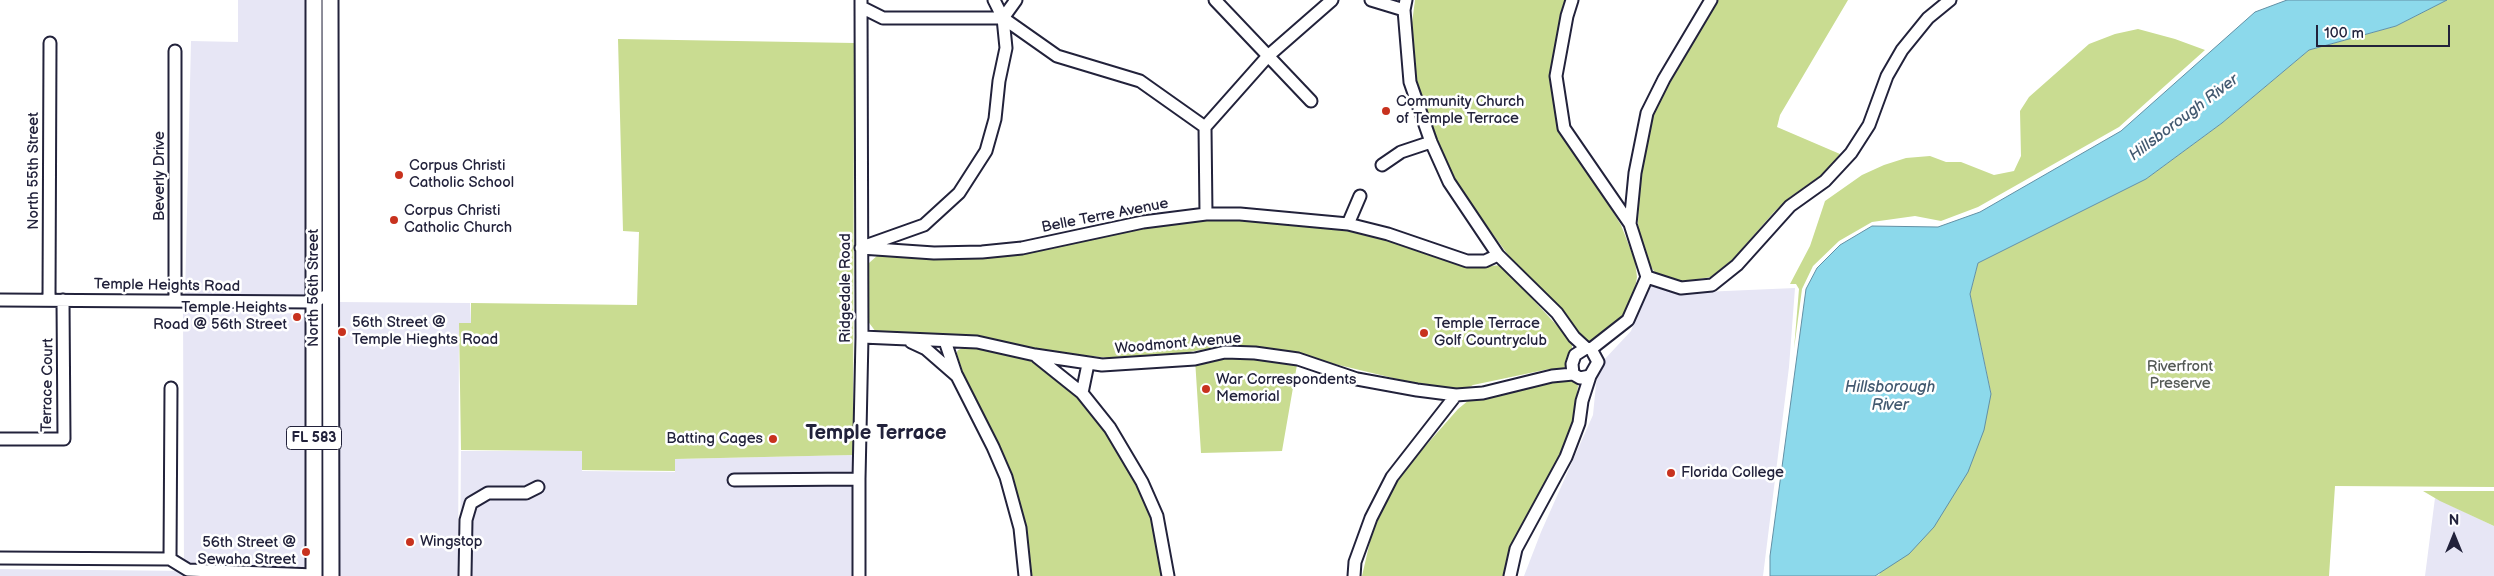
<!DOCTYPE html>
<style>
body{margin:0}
#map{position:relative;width:2494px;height:576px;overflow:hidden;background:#fff;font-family:"Balsamiq Sans",sans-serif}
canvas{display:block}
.north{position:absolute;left:2429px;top:511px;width:50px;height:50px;-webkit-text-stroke:4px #fff;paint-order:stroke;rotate:0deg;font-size:14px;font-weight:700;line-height:20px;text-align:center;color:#22223b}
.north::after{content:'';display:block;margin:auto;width:18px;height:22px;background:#22223b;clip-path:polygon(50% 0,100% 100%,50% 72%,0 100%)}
.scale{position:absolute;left:2316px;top:25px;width:134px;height:22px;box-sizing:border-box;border:2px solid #22223b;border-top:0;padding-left:6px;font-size:15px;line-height:18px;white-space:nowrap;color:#22223b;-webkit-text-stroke:4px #fff;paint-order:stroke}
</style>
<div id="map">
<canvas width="2494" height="576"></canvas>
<div class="north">N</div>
<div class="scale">100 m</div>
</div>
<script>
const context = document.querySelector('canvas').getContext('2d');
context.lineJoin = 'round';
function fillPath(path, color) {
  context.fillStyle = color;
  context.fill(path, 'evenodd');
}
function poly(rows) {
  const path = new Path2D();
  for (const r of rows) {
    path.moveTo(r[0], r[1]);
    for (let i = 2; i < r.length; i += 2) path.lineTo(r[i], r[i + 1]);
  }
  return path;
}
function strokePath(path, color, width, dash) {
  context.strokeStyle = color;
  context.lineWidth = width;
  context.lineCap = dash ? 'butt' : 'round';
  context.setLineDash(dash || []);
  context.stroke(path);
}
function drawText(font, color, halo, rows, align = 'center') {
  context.font = font + ' "Balsamiq Sans",sans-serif';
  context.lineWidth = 5;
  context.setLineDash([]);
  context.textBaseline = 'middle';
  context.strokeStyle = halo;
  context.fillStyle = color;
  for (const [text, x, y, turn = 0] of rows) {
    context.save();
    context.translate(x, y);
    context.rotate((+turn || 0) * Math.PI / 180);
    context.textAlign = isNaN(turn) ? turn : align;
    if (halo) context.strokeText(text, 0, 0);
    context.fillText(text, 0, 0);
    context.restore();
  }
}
const built = poly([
 [238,0,309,0,308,296,185,296,191,41,238,42],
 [1650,284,1679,293,1795,288,1789,367,1763,576,1524,576,1541,532,1593,415,1596,384,1602,362,1631,331],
 [337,302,470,303,471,323,459,323,458,576,339,576],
 [183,309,305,314,307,576,0,576,0,569,184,571],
 [461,451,582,451,582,471,675,472,675,459,853,455,854,576,460,576],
 [2435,498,2494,526,2494,576,2425,576]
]);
const green = poly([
 [1415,0,1566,0,1553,61,1554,94,1561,129,1621,225,1635,261,1637,277,1634,294,1624,313,1607,335,1597,344,1586,344,1519,270,1460,189,1431,129,1417,84,1412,23],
 [1717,0,1848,0,1780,115,1777,127,1840,154,1830,169,1790,197,1774,212,1733,259,1711,277,1681,282,1669,280,1656,274,1641,252,1638,223,1639,187,1651,115,1660,95],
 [2447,0,2494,0,2494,487,2335,486,2329,576,1875,576,1879,575,1991,393,1970,294,1978,263,2146,179,2222,123,2309,50,2396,26],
 [2138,29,2175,39,2205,50,2119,127,1978,207,1941,221,1915,216,1872,222,1839,241,1813,266,1802,289,1794,349,1799,289,1796,284,1790,284,1810,246,1825,201,1862,175,1884,165,1906,158,1930,156,1946,162,1961,162,1994,175,2014,171,2021,156,2020,111,2029,97,2089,44,2115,34],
 [618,39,854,43,853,455,675,459,675,471,582,470,582,451,461,450,459,323,471,323,471,303,637,305,639,232,623,231],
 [1204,219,1243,219,1348,229,1393,241,1460,266,1471,268,1501,265,1562,331,1572,344,1572,350,1565,367,1558,370,1549,369,1473,385,1464,390,1443,390,1272,349,1217,347,1161,357,1120,359,1033,350,989,340,876,332,867,320,869,263,878,255,967,258,998,256,1135,228],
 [968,346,1023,356,1052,371,1078,395,1103,425,1144,493,1157,542,1162,576,1030,576,1028,541,1011,475,990,426,959,370,955,356,958,350],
 [1225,352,1298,359,1282,451,1201,453,1195,359],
 [1569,378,1575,381,1578,386,1572,431,1564,452,1516,538,1504,576,1362,576,1371,537,1388,494,1414,459,1458,409,1469,400],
 [2423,491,2494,491,2494,526,2440,501]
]);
const water = poly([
 [2287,0,2447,0,2396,26,2309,50,2222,123,2146,179,1978,263,1970,294,1991,394,1984,430,1968,472,1934,527,1909,554,1875,576,1770,576,1770,556,1806,289,1817,268,1840,245,1872,226,1938,227,1980,212,2121,131,2255,12,2287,0]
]);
const minor = poly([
 [994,0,1003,18,1057,56,1140,81,1205,127,1206,214],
 [1215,0,1311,101],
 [1371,0,1404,10],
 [1406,0,1404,10,1410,82,1431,142,1449,182,1498,255,1557,313,1574,337,1586,348,1591,349,1598,362,1590,376,1580,378,1573,374,1572,364,1575,355,1586,348],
 [1572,0,1567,16,1556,76,1564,128,1630,224],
 [861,7,883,18,1003,18],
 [1205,127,1268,56,1332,0],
 [1382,165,1401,152,1431,142],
 [1348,224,1360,196],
 [865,246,924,225,959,193,986,151,995,119,999,81,1006,48,1003,18,1016,0],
 [861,248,934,253,982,252,1022,248,1143,222,1206,214,1240,214,1348,224,1388,234,1467,261,1485,261,1498,255],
 [1647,277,1681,288,1712,285,1737,265,1790,206,1825,181,1851,153,1869,125,1887,76,1902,50,1928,18,1950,0],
 [0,300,314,302,331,293],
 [49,300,50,43],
 [175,301,175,51],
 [862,337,977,342,1035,355,1102,365,1195,359,1225,352,1255,353,1298,359,1357,379,1417,390,1456,395,1483,393,1552,376,1573,374],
 [945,341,956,374],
 [911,342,926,349,957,376,993,447,1006,477,1020,528,1025,576],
 [1591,349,1628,320,1647,277,1630,224,1635,173,1647,113,1664,79,1711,0],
 [1037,357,1082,393,1110,428,1142,482,1157,516,1168,576],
 [1082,393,1088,364],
 [0,439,64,439,63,300],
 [734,480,859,479],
 [0,558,170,559,188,570,314,575],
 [170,559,171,388],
 [465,576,466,520,471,503,488,493,526,493,538,487],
 [859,576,859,479,862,337,861,0],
 [1354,576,1355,562,1371,518,1392,477,1456,395],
 [1510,576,1516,549,1566,457,1579,423,1582,401,1590,376]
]);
const major = poly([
 [330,0,331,576],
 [314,576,314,0]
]);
const markers = [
 [1386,111,5,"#c8321e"],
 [399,175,5,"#c8321e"],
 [394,220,5,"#c8321e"],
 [297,317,5,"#c8321e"],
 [342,332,5,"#c8321e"],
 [1424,333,5,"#c8321e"],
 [1206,389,5,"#c8321e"],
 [773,439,5,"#c8321e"],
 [1671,473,5,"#c8321e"],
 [410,542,5,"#c8321e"],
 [306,552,5,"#c8321e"]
];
const shields = [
 [314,438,55]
];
const shieldNames = [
 ["FL 583",314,438]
];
const poiNames = [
 ["Community Church",1396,102],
 ["of Temple Terrace",1396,119],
 ["Corpus Christi",409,166],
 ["Catholic School",409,183],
 ["Corpus Christi",404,211],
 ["Catholic Church",404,228],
 ["Temple Heights",287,308,"right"],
 ["Road @ 56th Street",287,325,"right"],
 ["56th Street @",352,323],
 ["Temple Hieghts Road",352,340],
 ["Temple Terrace",1434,324],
 ["Golf Countryclub",1434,341],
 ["War Correspondents",1216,380],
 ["Memorial",1216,397],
 ["Batting Cages",763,439,"right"],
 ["Florida College",1681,473],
 ["Wingstop",420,542],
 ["56th Street @",296,543,"right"],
 ["Sewaha Street",296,560,"right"]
];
const streetNames = [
 ["North 55th Street",34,171,-90],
 ["Beverly Drive",160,176,-90],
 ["Belle Terre Avenue",1105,216,-11],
 ["Temple Heights Road",167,286,1],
 ["North 56th Street",314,288,-90],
 ["Ridgedale Road",846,288,-90],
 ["Woodmont Avenue",1178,344,-5],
 ["Terrace Court",48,385,-89]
];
const parkNames = [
 ["Riverfront",2180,367],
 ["Preserve",2180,384]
];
const waterNames = [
 ["Hillsborough River",2184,118,-37],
 ["Hillsborough",1890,388],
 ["River",1890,406]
];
const districtNames = [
 ["Temple Terrace",876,434]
];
fillPath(built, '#e7e6f5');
fillPath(green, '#c9dc91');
fillPath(water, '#8cd9eb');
strokePath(water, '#6290a5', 1);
strokePath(minor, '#22223b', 15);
strokePath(major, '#22223b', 19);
strokePath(minor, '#fff', 11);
strokePath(major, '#fff', 15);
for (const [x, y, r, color] of markers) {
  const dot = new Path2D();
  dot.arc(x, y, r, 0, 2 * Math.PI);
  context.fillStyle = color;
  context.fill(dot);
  strokePath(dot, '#fff', 2);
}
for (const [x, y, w] of shields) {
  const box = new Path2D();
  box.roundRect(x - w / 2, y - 11.5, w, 23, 4);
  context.fillStyle = '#fff';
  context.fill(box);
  strokePath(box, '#22223b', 1);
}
drawText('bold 14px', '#22223b', null, shieldNames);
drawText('15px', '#22223b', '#fff', poiNames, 'left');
drawText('15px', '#22223b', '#fff', streetNames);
drawText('15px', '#545a55', '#fff', parkNames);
drawText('italic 16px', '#425970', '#fff', waterNames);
drawText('bold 20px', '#22223b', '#fff', districtNames);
</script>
